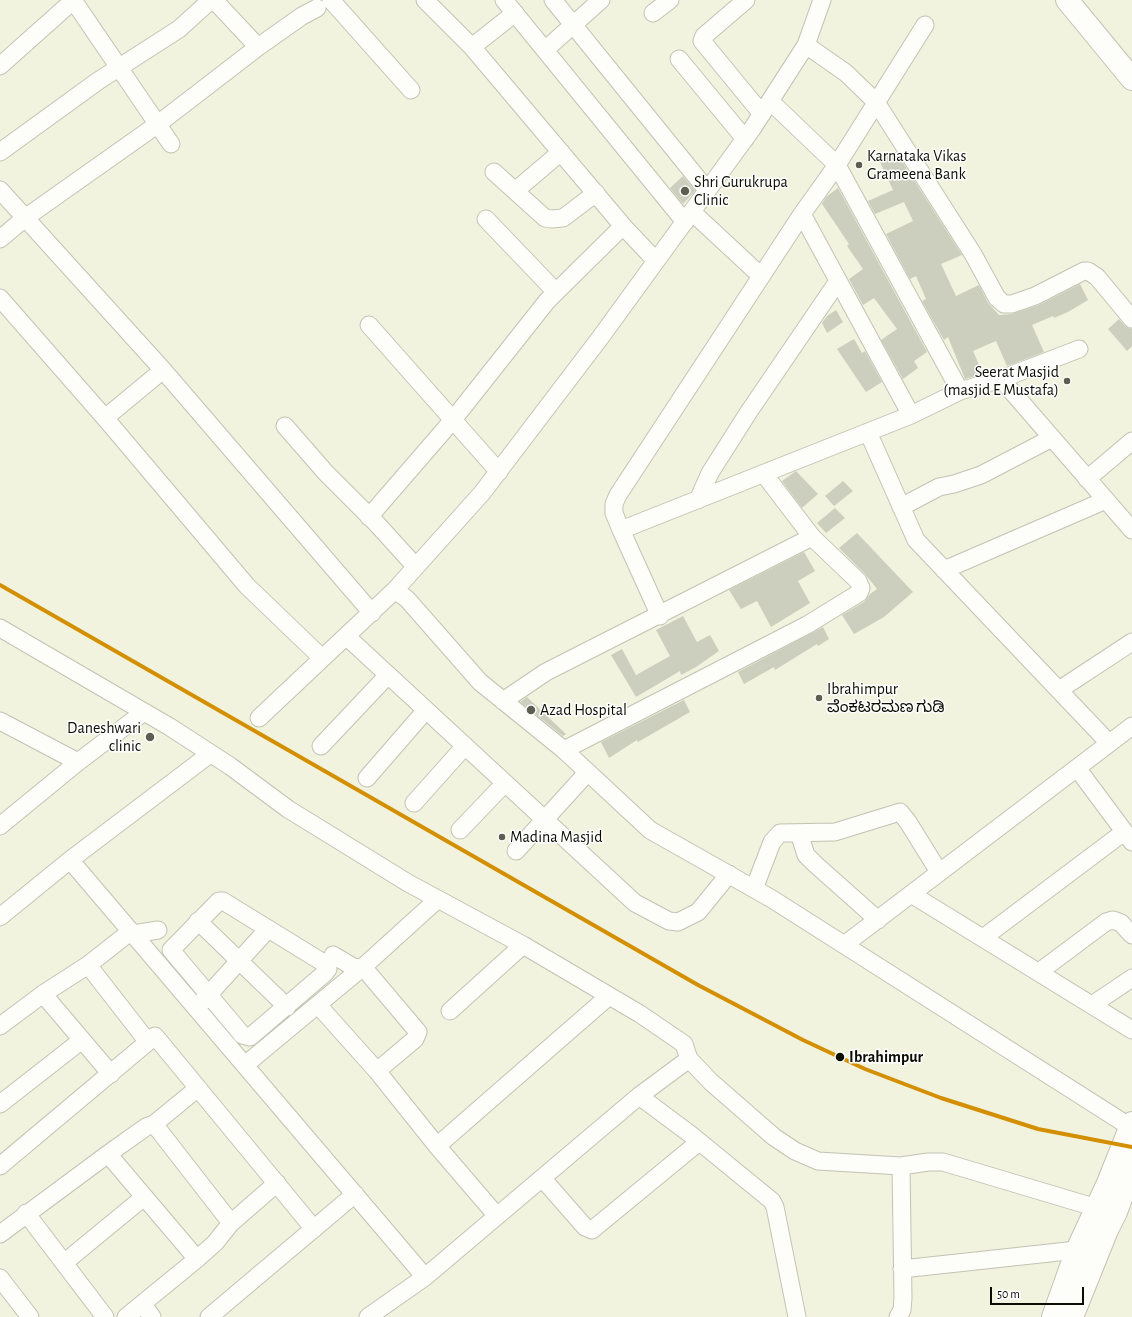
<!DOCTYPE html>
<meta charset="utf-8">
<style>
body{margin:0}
#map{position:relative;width:1132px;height:1317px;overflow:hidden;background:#f1f3de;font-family:"Alegreya Sans",sans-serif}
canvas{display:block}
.scale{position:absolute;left:990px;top:1287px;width:94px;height:18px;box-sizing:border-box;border:2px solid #0c0d02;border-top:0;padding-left:5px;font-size:12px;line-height:14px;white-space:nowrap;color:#0c0d02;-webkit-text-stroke:3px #fff;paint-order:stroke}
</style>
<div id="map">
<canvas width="1132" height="1317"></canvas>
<div class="scale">50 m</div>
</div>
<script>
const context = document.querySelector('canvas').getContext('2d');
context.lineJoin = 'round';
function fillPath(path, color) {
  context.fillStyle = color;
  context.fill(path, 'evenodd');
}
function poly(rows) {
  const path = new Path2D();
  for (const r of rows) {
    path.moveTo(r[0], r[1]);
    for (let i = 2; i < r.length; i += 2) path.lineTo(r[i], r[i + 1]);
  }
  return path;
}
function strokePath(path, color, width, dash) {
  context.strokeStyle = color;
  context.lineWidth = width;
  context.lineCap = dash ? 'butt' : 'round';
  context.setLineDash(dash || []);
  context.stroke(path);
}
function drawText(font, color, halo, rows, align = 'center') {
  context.font = font + ' "Alegreya Sans","Noto Sans Kannada",sans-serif';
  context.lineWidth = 3;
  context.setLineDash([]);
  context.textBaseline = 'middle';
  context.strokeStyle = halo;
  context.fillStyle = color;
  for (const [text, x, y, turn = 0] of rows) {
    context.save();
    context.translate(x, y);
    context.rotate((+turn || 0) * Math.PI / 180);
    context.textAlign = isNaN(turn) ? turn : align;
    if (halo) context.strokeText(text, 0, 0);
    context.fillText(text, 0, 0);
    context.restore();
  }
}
const building = poly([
 [896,152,962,255,941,264,956,296,979,285,988,303,999,315,1012,314,1039,305,1080,284,1088,300,1068,312,1054,318,1053,316,1032,325,1044,352,1007,366,996,341,973,351,983,374,965,379,948,337,944,340,922,301,926,299,916,276,910,279,886,234,913,221,904,202,875,214,868,201,893,190,879,160],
 [683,176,695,191,683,204,670,188],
 [838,188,927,352,914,361,918,368,903,379,881,340,897,329,874,298,863,305,849,279,863,269,847,246,849,244,822,204,826,197],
 [836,310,843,322,827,333,822,323,827,316],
 [1119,319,1125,326,1132,329,1132,346,1127,351,1108,329],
 [854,339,862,353,865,351,882,382,866,392,837,349],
 [796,471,818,494,802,508,782,481],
 [843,481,853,491,834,506,825,496],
 [835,508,845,518,826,533,817,523],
 [857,533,913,592,884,617,854,634,842,615,864,602,870,594,877,589,865,574,839,548],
 [804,552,815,571,798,581,810,603,771,627,757,601,741,609,729,590],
 [683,616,697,642,710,635,719,651,696,667,681,675,680,671,636,697,611,655,622,649,636,675,670,656,656,630],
 [823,627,829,639,818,646,817,644,775,670,774,667,744,684,738,672],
 [527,697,566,734,563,736,520,702],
 [684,700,690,712,638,742,637,740,609,758,601,742]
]);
const minor = poly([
 [73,0,171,144],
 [214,0,258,47],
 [331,0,411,90],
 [425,0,472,47,515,13],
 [504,0,685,222],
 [553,0,707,190],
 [746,0,704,36,702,41,762,114],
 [653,13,670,0],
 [925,25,837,165,802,214,618,495,614,504,614,513,621,530,911,415,960,391,1001,379,1079,349],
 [806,45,846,73,876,102,973,254,997,298,1004,304,1012,304,1035,296,1084,271,1088,271,1097,277,1132,319],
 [472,47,623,226,656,261],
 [545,50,601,0],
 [679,59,745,139],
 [0,66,74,0],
 [770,101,837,165,960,391],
 [0,152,98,81,179,29,211,0],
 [494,172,545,218,551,219,563,218,596,193],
 [0,190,163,370,372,613],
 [515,191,561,152],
 [692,212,761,276],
 [802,214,911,415],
 [486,219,556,292],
 [0,239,25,218,158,124,258,47,302,16,317,8],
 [0,298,105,418,247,586,322,658],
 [369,325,499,472],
 [1001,379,1132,530],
 [105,418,163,370],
 [285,426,326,473,377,524,416,567],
 [868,432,916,540,1109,743],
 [1087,479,1132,441],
 [698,500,710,473,748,413,838,281],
 [901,507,939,487,954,484,981,475,1052,438],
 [369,517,452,421,547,301,623,226],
 [621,530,660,616],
 [944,570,1106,500],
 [395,590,407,599,480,682,564,750,650,830,772,899,1132,1128],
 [0,628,170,727,230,766,288,809,408,883,523,945,640,1014,684,1044,689,1059,639,1096,425,1277,368,1317],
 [346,636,635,903,669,921,678,922,698,912,729,874],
 [1059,690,1132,642],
 [503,701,546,672,812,537],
 [259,718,395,590,482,493,600,338,752,129,806,45,822,0],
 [0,721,78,762],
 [321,746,388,675],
 [564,750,807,625,859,593,861,588,858,581,812,537,764,474],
 [1077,768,1132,842],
 [367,778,426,710],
 [414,803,465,746],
 [0,826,78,762,144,712],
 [460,830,505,783],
 [799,833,806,855,815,864,878,920],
 [516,851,587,773],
 [70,860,425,1277],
 [754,889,772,842,780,833,835,832,900,812,908,822,939,872],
 [911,894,1132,1030],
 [219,901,223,901,327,965,328,969,325,973,250,1037,242,1035,240,1032,171,950,219,901],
 [0,917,70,860,210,754],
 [198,921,287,1007],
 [983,938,1124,832],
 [844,945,1132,726],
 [333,955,355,968,363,967,418,1032,415,1039,377,1071],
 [88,965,148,1042],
 [1039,972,1106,922,1113,920,1121,923,1132,935],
 [43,994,111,1074],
 [201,1003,268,929],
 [318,1005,377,1071,437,1146,497,1216],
 [1092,1005,1132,978],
 [450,1011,523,945],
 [0,1026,43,994,88,965,130,932,133,934,158,930],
 [689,1059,711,1082,774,1137,795,1151,818,1161,901,1166,928,1162,943,1162,1097,1208],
 [245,1065,363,967,438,899],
 [639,1096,690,1134,772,1201,775,1207,797,1317],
 [0,1104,82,1040],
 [154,1124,231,1223],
 [437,1146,609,996],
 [108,1154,197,1259],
 [0,1166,155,1036,314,1229],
 [542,1178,585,1227,592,1230,699,1142],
 [26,1213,105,1317],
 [0,1234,108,1154,146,1127,154,1124,198,1088],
 [65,1262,144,1197],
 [902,1269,1077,1250],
 [0,1278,30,1317],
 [143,1304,152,1317],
 [126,1317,197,1259,215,1243,231,1223,277,1183],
 [209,1317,355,1194],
 [898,1317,902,1310,903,1298,901,1166]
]);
const major = poly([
 [1053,1317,1077,1250,1108,1183,1132,1123],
 [1072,1317,1107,1230,1116,1212,1126,1185,1132,1157]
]);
const highway = poly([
 [1067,0,1132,79]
]);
const rail1 = poly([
 [0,585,698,985,803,1040,865,1069,941,1098,1038,1129,1132,1147]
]);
const markers = [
 [859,165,4,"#5c5e4f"],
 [685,191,5,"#5c5e4f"],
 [1067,381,4,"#5c5e4f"],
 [819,698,4,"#5c5e4f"],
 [531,710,5,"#5c5e4f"],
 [150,737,5,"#5c5e4f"],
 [502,837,4,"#5c5e4f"],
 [840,1057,5,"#0c0d02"]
];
const poiNames = [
 ["Karnataka Vikas",867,156],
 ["Grameena Bank",867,174],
 ["Shri Gurukrupa",694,182],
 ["Clinic",694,200],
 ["Seerat Masjid",1059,372,"right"],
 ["(masjid E Mustafa)",1059,390,"right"],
 ["Ibrahimpur",827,689],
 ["ವೆಂಕಟರಮಣ ಗುಡಿ",827,707],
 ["Azad Hospital",540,710],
 ["Daneshwari",141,728,"right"],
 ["clinic",141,746,"right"],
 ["Madina Masjid",510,837]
];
const stopNames = [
 ["Ibrahimpur",849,1057]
];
fillPath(building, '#cccebe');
strokePath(minor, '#c2c3b3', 19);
strokePath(major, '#c2c3b3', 24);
strokePath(highway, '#c2c3b3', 24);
strokePath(minor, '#fdfdfa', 17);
strokePath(major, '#fdfdfa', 22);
strokePath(highway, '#fdfdfa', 22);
strokePath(rail1, '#d48f00', 4);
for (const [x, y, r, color] of markers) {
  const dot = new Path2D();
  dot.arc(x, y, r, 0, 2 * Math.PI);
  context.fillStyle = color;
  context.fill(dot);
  strokePath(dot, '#fff', 1.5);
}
drawText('16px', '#0c0d02', '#fff', poiNames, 'left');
drawText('bold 16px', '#0c0d02', '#fff', stopNames, 'left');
</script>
